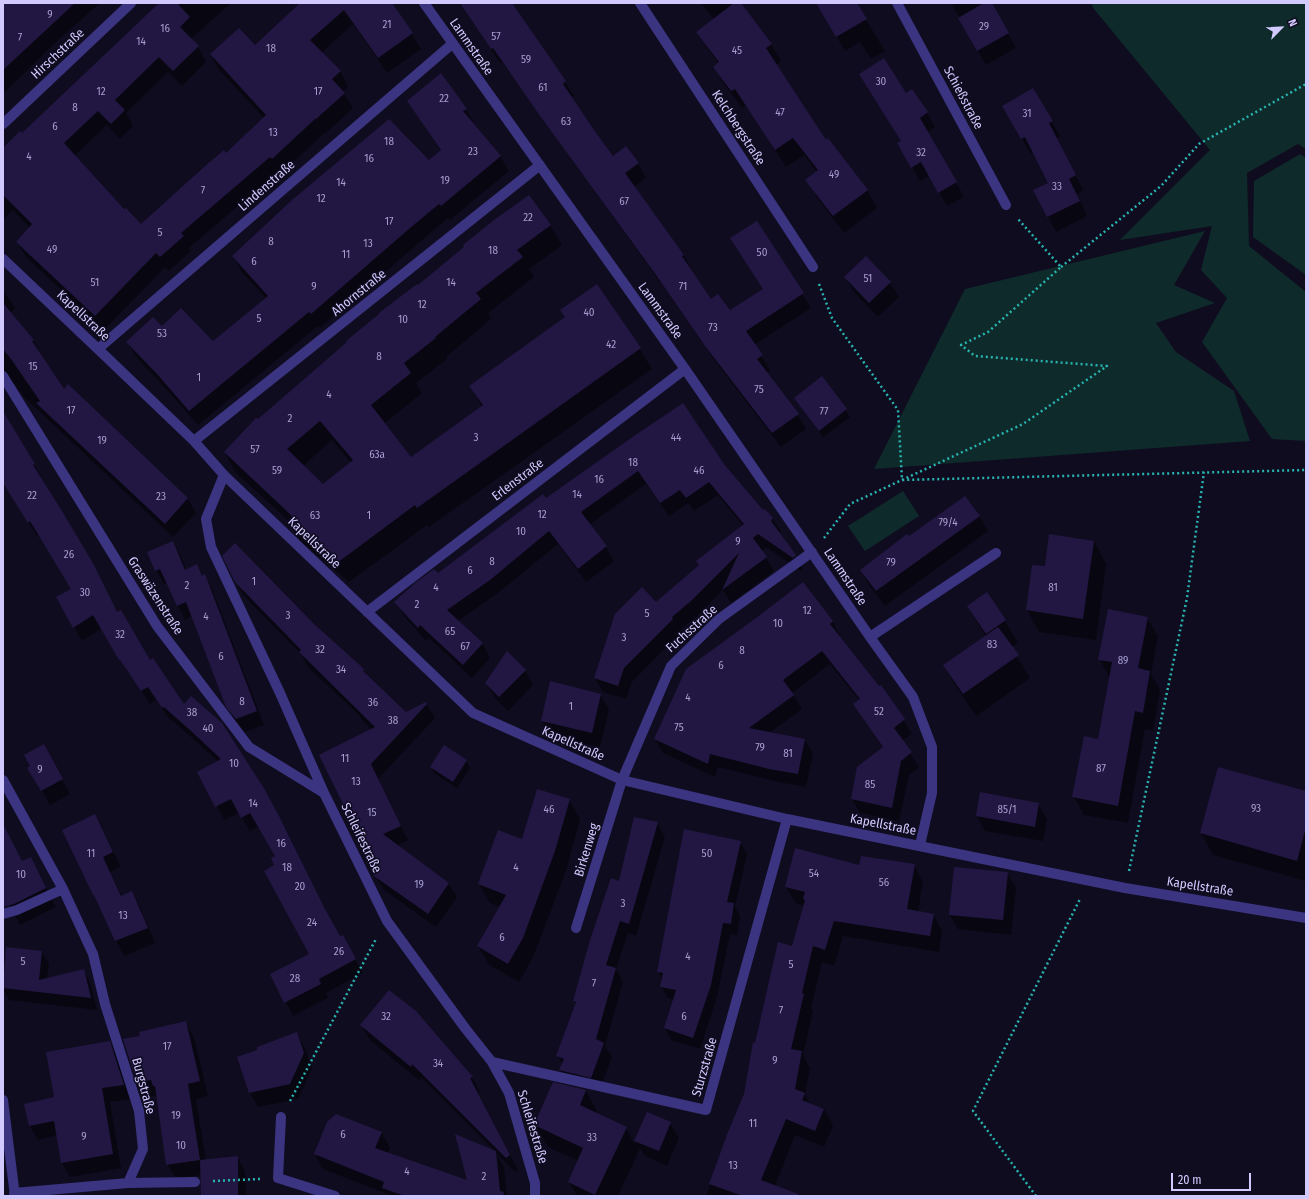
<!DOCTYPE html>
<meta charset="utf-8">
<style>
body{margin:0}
#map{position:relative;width:1309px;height:1199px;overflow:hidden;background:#100c20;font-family:"Fira Sans Condensed",sans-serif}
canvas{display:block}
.frame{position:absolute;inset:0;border:4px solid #d2caff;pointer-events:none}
.north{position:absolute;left:1261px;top:8px;width:40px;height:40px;-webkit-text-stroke:3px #100c20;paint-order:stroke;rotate:66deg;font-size:11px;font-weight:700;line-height:16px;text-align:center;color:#d2caff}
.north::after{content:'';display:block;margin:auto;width:14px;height:18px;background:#d2caff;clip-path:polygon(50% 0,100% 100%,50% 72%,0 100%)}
.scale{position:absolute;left:1171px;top:1173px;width:80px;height:18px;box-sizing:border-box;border:2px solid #d2caff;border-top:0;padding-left:5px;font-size:12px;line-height:14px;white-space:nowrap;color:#d2caff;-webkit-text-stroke:3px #100c20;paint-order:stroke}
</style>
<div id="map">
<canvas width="1309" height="1199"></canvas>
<div class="frame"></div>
<div class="north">N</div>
<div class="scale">20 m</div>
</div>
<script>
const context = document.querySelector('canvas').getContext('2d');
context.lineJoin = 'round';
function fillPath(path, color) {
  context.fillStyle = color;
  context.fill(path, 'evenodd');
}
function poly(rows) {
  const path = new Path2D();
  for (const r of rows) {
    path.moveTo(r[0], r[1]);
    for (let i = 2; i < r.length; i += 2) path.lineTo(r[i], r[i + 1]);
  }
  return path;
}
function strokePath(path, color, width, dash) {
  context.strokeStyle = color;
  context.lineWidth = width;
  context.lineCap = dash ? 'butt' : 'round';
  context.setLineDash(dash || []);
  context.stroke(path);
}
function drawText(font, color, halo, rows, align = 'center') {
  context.font = font + ' "Fira Sans Condensed",sans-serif';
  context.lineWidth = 3;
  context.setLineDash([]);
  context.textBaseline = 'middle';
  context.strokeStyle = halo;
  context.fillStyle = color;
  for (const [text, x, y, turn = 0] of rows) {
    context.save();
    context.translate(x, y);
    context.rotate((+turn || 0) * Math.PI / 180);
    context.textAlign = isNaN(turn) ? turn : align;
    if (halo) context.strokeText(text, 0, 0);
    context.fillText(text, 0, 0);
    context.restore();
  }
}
const green = poly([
 [1091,3,1306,3,1306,149,1298,144,1247,173,1249,246,1306,292,1306,441,1272,439,1202,342,1227,298,1201,270,1212,226,1120,240,1210,150,1094,9],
 [1300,154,1306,158,1306,275,1253,237,1254,181],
 [1205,231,1174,285,1215,303,1156,323,1176,352,1234,391,1250,441,874,469,965,289],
 [903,491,919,516,865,551,848,526]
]);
const shadow = poly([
 [3,3,100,3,57,41,3,94],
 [160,3,231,3,191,39,198,47,206,62,182,86,168,72,126,113,133,126,120,139,107,125,74,156,124,211,141,226,226,154,264,118,219,70,211,55,254,46,301,3,390,3,412,34,421,49,387,73,353,24,321,53,340,71,348,86,343,92,353,108,325,134,324,133,281,174,279,171,189,248,191,251,169,271,165,267,104,330,26,257,17,242,30,228,13,210,3,220,3,149,22,134],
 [460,3,511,3,565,82,574,96,571,98,613,157,638,163,646,178,634,187,684,255,692,270,690,271,711,300,729,312,763,290,757,222,811,308,754,345,770,370,766,373,798,415,806,429,781,447,715,361,665,289,502,62,500,63],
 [701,3,740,3,771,44,781,61,776,65,826,142,867,190,877,208,844,233,817,197,807,180,817,172,804,155,786,167,746,105,742,108,724,84,714,67,719,64,708,49,698,32,714,19],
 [827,3,856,3,885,51,871,59,860,42,845,51,828,22],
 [951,3,991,3,1016,48,986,65],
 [1033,89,1060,136,1056,138,1083,190,1077,194,1087,216,1056,232,1034,191,1049,183,1033,152,1031,154,1003,107],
 [905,94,927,113,935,127,928,132,964,197,947,206,930,176,920,181,899,143,902,142],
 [408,101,466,109,474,124,473,124,500,156,509,171,450,220,448,218,320,328,318,326,198,425,166,389,136,357,128,343,162,327,213,342,266,298,241,271,233,256,429,161,441,151],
 [550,225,562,245,529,269,534,277,488,313,491,319,446,357,447,359,416,383,422,393,384,424,410,458,482,407,470,386,566,317,597,286,640,349,652,369,429,527,427,525,349,582,300,541,290,522,236,473,225,453,258,421,418,286],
 [332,440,351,463,323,485,303,466],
 [845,277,890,283,899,297,878,317,854,292],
 [3,290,15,308,10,313,33,340,41,354,40,355,63,390,68,385,188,499,196,513,173,537,24,397,15,384,10,384,3,377],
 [822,378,850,417,823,437,795,398],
 [3,413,42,478,41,479,117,613,150,661,184,705,272,805,288,833,332,924,340,937,350,950,363,973,326,993,328,998,293,1016,271,974,311,954,276,866,276,857,259,826,250,831,239,813,224,820,199,773,219,762,172,720,171,721,156,700,150,704,129,673,128,673,102,628,82,641,74,627,72,589,39,534,37,536,3,482],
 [634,437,724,464,763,511,765,510,773,519,781,532,779,534,795,556,803,570,801,571,766,547,762,551,774,571,731,603,723,590,698,615,679,631,680,633,632,682,626,699,603,692,595,678,656,603,743,526,718,495,694,511,689,503,669,516,646,484,589,525,606,547,614,561,586,582,558,544,498,593,458,621,483,644,490,658,472,678,429,638,426,641,404,616,396,602,546,500],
 [979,516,988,531,885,606,869,585,861,570,908,538],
 [1094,541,1106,564,1096,640,1039,632,1027,610,1046,568],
 [173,542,181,556,186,570,197,566,203,577,205,575,212,589,264,725,245,732,236,721,227,706,193,616,185,620,178,606,167,583,164,584,156,570],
 [235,581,313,623,363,670,367,676,406,713,426,703,435,718,378,779,408,840,397,846,448,883,457,897,436,927,384,890,375,875,371,859,321,755,372,730,362,720,359,715,308,667,301,654,244,596],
 [803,583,833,622,840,636,839,637,879,688,881,686,912,734,902,741,919,767,909,775,899,821,860,813,852,799,883,748,855,705,860,701,830,664,792,693,802,709,769,733,805,740,813,754,806,787,778,782,718,767,715,777,663,753,655,739],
 [968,607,1005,621,1018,643,1011,647,1030,678,976,716,957,688,944,666,986,637],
 [1147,618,1158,636,1151,674,1160,690,1153,731,1145,729,1128,823,1084,815,1074,797,1099,740,1110,678,1099,659],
 [525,670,533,685,508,711,495,698,486,683],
 [600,695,609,709,600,747,550,735,542,721],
 [52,760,70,794,50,805,29,768],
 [466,761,470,768,457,788,435,774,431,767],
 [1306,792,1306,881,1213,855,1201,833],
 [569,800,580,819,566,871,533,957,519,982,489,965,478,946,500,907,490,903,479,884,522,840],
 [1038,804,1047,819,1043,841,985,831,977,816],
 [95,815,121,867,110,872,122,896,132,892,140,907,155,943,124,956,116,941,100,904],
 [657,823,665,837,636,936,628,933,616,969,623,982,605,1046,612,1057,599,1091,568,1084,560,1070,563,1065,557,1055,576,1005,574,1001],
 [3,824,22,862,30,858,56,907,20,925,9,905,3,900],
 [740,842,747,854,735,907,740,916,737,935,730,934,717,997,700,1049,671,1040,665,1028,674,1000,668,998,661,987,662,980,658,972],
 [914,865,923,881,918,912,933,914,942,931,939,952,843,936,834,966,822,962,811,1008,813,1011,803,1055,810,1068,805,1095,810,1104,824,1109,833,1126,824,1147,795,1135,771,1196,706,1196,733,1122,773,1028,805,906,796,903,786,887,860,866],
 [1007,873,1016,888,1011,935,958,929,950,915],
 [7,948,42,952,49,964,47,979,83,970,90,982,97,1010,9,1000,3,989],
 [185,1022,194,1037,208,1096,196,1099,206,1161,237,1157,245,1171,246,1196,202,1196,201,1175,176,1179,167,1164,157,1095,146,1097,138,1082,141,1036],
 [361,1025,472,1077,480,1092,478,1093,518,1170,515,1172,496,1153,504,1167,507,1196,423,1196,468,1181,496,1152,421,1077,420,1081,370,1040],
 [297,1034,305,1048,312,1068,298,1099,258,1107,250,1093,258,1051],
 [109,1042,118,1056,131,1099,110,1102,121,1168,70,1177,62,1163,58,1135,38,1140,30,1126,25,1104,55,1098],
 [586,1091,598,1113,598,1115,626,1128,634,1143,648,1113,670,1123,679,1138,667,1166,644,1155,640,1148,618,1196,577,1196,569,1182,579,1161,548,1147,535,1125],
 [382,1133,390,1148,387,1154,410,1196,392,1196,323,1169,315,1154]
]);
const building = poly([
 [3,3,75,3,3,70],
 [159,3,177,3,190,17,180,27,199,46,173,71,159,57,115,100,125,110,111,124,98,111,64,143,124,209,126,208,141,224,204,167,224,150,226,153,266,115,210,54,239,28,255,45,300,3,392,3,413,33,378,58,344,10,310,40,341,71,332,79,345,93,316,119,315,119,272,159,270,157,181,233,184,236,160,257,156,253,95,316,16,242,32,224,3,195,3,148,20,131,22,133],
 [460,3,512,3,566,81,563,84,594,130,613,156,626,146,639,163,625,173,684,255,682,256,711,299,718,294,730,310,763,289,730,238,757,221,804,293,746,331,763,355,757,359,799,414,772,433,705,346,656,275,538,113,493,48,491,49],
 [734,3,741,3,772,44,766,48,826,140,828,138,868,190,833,216,805,180,818,170,793,138,775,150,735,89,731,91,713,67,719,62,696,32],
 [816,3,857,3,867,19,836,37],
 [984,3,992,3,1009,33,977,51,958,18],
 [884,58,906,93,912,89,928,112,920,118,957,182,938,193,921,162,911,168,897,143,901,141,859,74],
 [441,73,467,109,463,111,501,156,441,206,439,204,410,228,311,314,309,312,189,411,157,374,126,342,153,317,162,326,181,308,213,341,268,296,232,256,292,200,389,119,429,160,441,150,407,101],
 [1033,88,1053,121,1049,123,1076,175,1069,179,1080,201,1047,217,1033,190,1048,183,1025,137,1021,139,1002,106],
 [529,195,551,225,517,250,523,257,476,293,481,299,435,337,436,338,404,363,411,373,371,405,411,457,483,405,469,386,565,317,560,310,597,284,641,348,417,508,415,505,337,563,288,521,292,516,224,452,256,418,258,419,347,342,346,341,379,314,379,313,417,284,418,285,464,247,463,245,494,220],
 [320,421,353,460,323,484,287,449],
 [866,256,891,282,869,303,844,277],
 [3,303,34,340,32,341,64,389,68,384,188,498,165,524,36,403,40,401,11,359,3,349],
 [822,376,847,409,819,431,794,398],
 [683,403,724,464,763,510,765,509,773,518,771,521,796,555,793,558,758,534,753,538,767,557,722,590,739,553,691,601,672,617,673,619,624,668,618,686,594,678,615,614,642,587,656,602,699,565,696,561,744,524,709,482,686,498,680,490,660,503,638,471,581,512,607,546,578,569,549,531,490,580,447,610,483,643,463,665,420,625,418,628,394,602,415,583,434,569,438,573,543,494,546,498,634,436],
 [3,411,35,464,33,465,62,511,94,565,117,612,121,610,150,660,153,658,184,704,191,696,222,723,265,790,280,818,325,909,340,936,343,935,356,959,319,979,321,984,284,1003,270,974,309,954,264,871,274,865,271,858,275,856,250,813,241,818,231,799,215,807,197,772,221,759,191,731,164,707,162,708,148,687,141,691,120,660,119,660,93,615,73,628,56,597,71,589,30,521,28,523,3,483],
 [965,496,980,516,876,591,860,570,907,534,909,536],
 [1049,534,1094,541,1083,619,1026,610,1032,565,1045,566],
 [173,541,185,570,197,564,202,576,205,574,257,711,236,719,226,707,186,602,177,606,160,569,155,571,147,552],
 [235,543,313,623,364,669,363,671,406,712,426,702,427,704,371,764,401,826,383,834,449,883,428,914,374,876,369,862,370,859,319,755,375,727,299,652,301,650,235,582,222,556],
 [803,582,833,621,830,624,879,686,881,685,905,719,894,728,912,752,901,761,892,808,851,799,857,767,883,747,853,704,860,699,822,651,783,680,794,695,749,728,805,739,798,774,769,769,710,754,708,764,654,739,686,669,756,618],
 [987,592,1006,620,986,634,967,606],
 [1108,609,1148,617,1138,668,1150,671,1143,713,1135,711,1118,806,1072,797,1084,736,1098,739,1112,662,1098,660],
 [998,627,1019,655,963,694,943,665],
 [507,651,526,670,499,697,485,683],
 [550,681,601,694,592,733,541,721],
 [44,744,63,779,41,791,27,768,30,766,24,755],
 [444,745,467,760,453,782,430,767],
 [1218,767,1306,791,1306,827,1297,861,1200,833],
 [537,789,570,799,555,851,523,938,508,964,477,946,506,895,478,884,498,830,522,839],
 [980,792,1039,803,1035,827,976,816],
 [95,814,113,852,103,857,121,896,132,891,148,928,115,941,94,895,93,895,62,830],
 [634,817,658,822,629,924,620,921,606,965,616,968,596,1039,604,1043,591,1078,559,1070,564,1059,556,1056,576,1002,573,1001,590,940,611,878,619,881],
 [3,824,22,861,31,857,46,888,14,904,3,907],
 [684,829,741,841,727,902,734,903,731,924,723,923,711,985,693,1038,664,1028,676,990,660,987,663,973,657,972],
 [795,848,859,865,861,856,915,864,907,909,934,914,930,936,834,921,825,950,813,946,802,993,804,994,791,1049,802,1051,795,1089,805,1093,802,1100,824,1109,815,1131,786,1119,761,1180,798,1194,798,1196,743,1196,709,1184,728,1132,744,1094,753,1042,755,1043,778,942,792,946,805,900,803,899,805,892,785,887],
 [954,867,1008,872,1003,920,949,915],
 [6,947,42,951,39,980,84,969,91,998,3,988],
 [389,990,416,1011,473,1077,470,1078,510,1155,506,1158,412,1064,411,1067,360,1025],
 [186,1021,200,1081,188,1084,200,1160,166,1165,155,1086,153,1086,151,1080,137,1083,123,1039,140,1036,139,1032],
 [297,1032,304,1053,290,1084,249,1093,237,1057,257,1050,257,1047],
 [110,1041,124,1085,102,1088,113,1154,61,1163,54,1121,29,1126,24,1104,54,1097,46,1052],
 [553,1082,586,1090,580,1105,627,1127,595,1195,568,1182,583,1148,534,1125],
 [647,1112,671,1122,659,1151,634,1141],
 [336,1114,382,1132,375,1148,467,1180,455,1134,496,1151,500,1191,504,1192,503,1196,405,1196,382,1188,384,1182,314,1154,327,1122],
 [238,1156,238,1196,201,1196,200,1160]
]);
const path = poly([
 [1061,267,1161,186,1199,144,1306,84],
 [819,284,832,318,898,410,902,480,1306,470],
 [824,538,850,504,1023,424,1107,366,975,356,961,345,988,332,1061,267,1018,219],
 [1129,871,1187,598,1204,472],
 [290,1101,376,939],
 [213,1181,260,1179],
 [1036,1196,973,1111,1080,899]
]);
const service = poly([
 [576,928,622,780],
 [128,1183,195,1182]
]);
const minor = poly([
 [424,3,685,369,870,637,913,697,932,747,932,793,920,845],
 [640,3,813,267],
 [897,3,1006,205],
 [3,124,131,3],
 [3,259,98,349,194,441,224,475,473,713,622,780,787,819,1125,888,1306,918],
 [98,349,452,44],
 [3,376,157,626,249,747,324,793],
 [194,441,540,165],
 [224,475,206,519,211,547,280,693,324,793,387,921,465,1028,492,1062,509,1093,535,1183,535,1196],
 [367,612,685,369],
 [870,637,996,553],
 [3,780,63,889,93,954,105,1004,139,1111,143,1149,128,1183,14,1193],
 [622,780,671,666,719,619,812,552],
 [3,914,17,910,63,889],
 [492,1062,706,1110,787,819],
 [3,1100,15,1196],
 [281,1117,278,1178,335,1196]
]);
const numberNames = [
 ["9",50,15],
 ["21",387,25],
 ["29",984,27],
 ["16",165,29],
 ["57",496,37],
 ["7",20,38],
 ["14",141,42],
 ["18",271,49],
 ["45",737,51],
 ["59",526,60],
 ["30",881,82],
 ["61",543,88],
 ["12",101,92],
 ["17",318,92],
 ["22",444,99],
 ["8",75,108],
 ["47",780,113],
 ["31",1027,114],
 ["63",566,122],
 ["6",55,127],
 ["13",273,133],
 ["18",389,142],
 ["23",473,152],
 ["32",921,153],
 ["4",29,157],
 ["16",369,159],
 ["49",834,175],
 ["19",445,181],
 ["14",341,183],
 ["33",1057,187],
 ["7",203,191],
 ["12",321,199],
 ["67",624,202],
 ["22",528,218],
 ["17",389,222],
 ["5",160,233],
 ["8",271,242],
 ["13",368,244],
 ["49",52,250],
 ["18",493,251],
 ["50",762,253],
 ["11",346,255],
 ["6",254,262],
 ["51",868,279],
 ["51",95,283],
 ["14",451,283],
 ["9",314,287],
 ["71",683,287],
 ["12",422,305],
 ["40",589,313],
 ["5",259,319],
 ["10",403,320],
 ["73",713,328],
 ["53",162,334],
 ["42",611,345],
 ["8",379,357],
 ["15",33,367],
 ["1",199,378],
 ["75",759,390],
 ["4",329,395],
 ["17",71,411],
 ["77",824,412],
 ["2",290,419],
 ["3",476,438],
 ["44",676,438],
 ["19",102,441],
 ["57",255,450],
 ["63a",377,455],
 ["18",633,463],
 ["59",277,471],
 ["46",699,471],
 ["16",599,480],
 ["14",577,495],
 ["22",32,496],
 ["23",161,497],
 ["12",542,515],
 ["63",315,516],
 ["1",369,516],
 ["79/4",948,523],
 ["10",521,532],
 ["9",738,542],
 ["26",69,555],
 ["8",492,562],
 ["79",891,563],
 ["6",470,571],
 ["1",254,582],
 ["2",187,586],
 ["4",436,588],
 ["81",1053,588],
 ["30",85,593],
 ["2",417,605],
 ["12",807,611],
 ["5",647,614],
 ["3",288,616],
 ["4",206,617],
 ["10",778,624],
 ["65",450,632],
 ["32",120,635],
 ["3",624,638],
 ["83",992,645],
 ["67",465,647],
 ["32",320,650],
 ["8",742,651],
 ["6",221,657],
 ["89",1123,661],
 ["6",721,666],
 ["34",341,670],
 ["4",688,698],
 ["8",242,702],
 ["36",373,703],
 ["1",571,707],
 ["52",879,712],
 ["38",192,713],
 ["38",393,721],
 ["75",679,728],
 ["40",208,729],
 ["79",760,748],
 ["81",788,754],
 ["11",345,759],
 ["10",234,764],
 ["87",1101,769],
 ["9",40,770],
 ["13",356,782],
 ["85",870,785],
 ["14",253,804],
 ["93",1256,809],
 ["46",549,810],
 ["85/1",1007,810],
 ["15",372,813],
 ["16",281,844],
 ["11",91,854],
 ["50",707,854],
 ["18",287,868],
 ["4",516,868],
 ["54",814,874],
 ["10",21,875],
 ["56",884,883],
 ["19",419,885],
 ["20",300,887],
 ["3",623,904],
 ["13",123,916],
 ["24",312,923],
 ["6",502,938],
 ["26",339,952],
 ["4",688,957],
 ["5",23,962],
 ["5",791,965],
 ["28",295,979],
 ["7",594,984],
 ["7",781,1011],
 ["32",386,1017],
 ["6",684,1017],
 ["17",167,1047],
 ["9",775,1061],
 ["34",438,1064],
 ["19",176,1116],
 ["11",753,1124],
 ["6",343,1135],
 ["9",84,1137],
 ["33",592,1138],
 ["10",181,1146],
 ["13",733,1166],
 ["4",407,1172],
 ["2",484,1177]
];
const streetNames = [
 ["Lammstraße",471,47,55],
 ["Hirschstraße",58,54,-43],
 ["Schießstraße",963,98,62],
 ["Kelchbergstraße",738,128,57],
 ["Lindenstraße",267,186,-41],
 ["Ahornstraße",359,293,-39],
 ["Lammstraße",660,311,54],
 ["Kapellstraße",83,316,43],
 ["Erlenstraße",518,480,-37],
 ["Kapellstraße",314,543,44],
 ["Lammstraße",845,577,56],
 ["Graswäzenstraße",155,596,57],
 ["Fuchsstraße",692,629,-42],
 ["Kapellstraße",573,744,24],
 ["Kapellstraße",883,825,11],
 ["Schleifestraße",361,838,64],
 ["Birkenweg",587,850,-73],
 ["Kapellstraße",1200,887,9],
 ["Sturzstraße",705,1067,-74],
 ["Burgstraße",143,1086,75],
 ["Schleifestraße",532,1127,73]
];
fillPath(green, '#0e2a2a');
fillPath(shadow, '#0007');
fillPath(building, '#211742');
strokePath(path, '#28b5b1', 2.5, [2, 3]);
strokePath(service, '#3a3481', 10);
strokePath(minor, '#3a3481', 10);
drawText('11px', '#a69dd0', null, numberNames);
drawText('13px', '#d2caff', '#100c20', streetNames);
</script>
